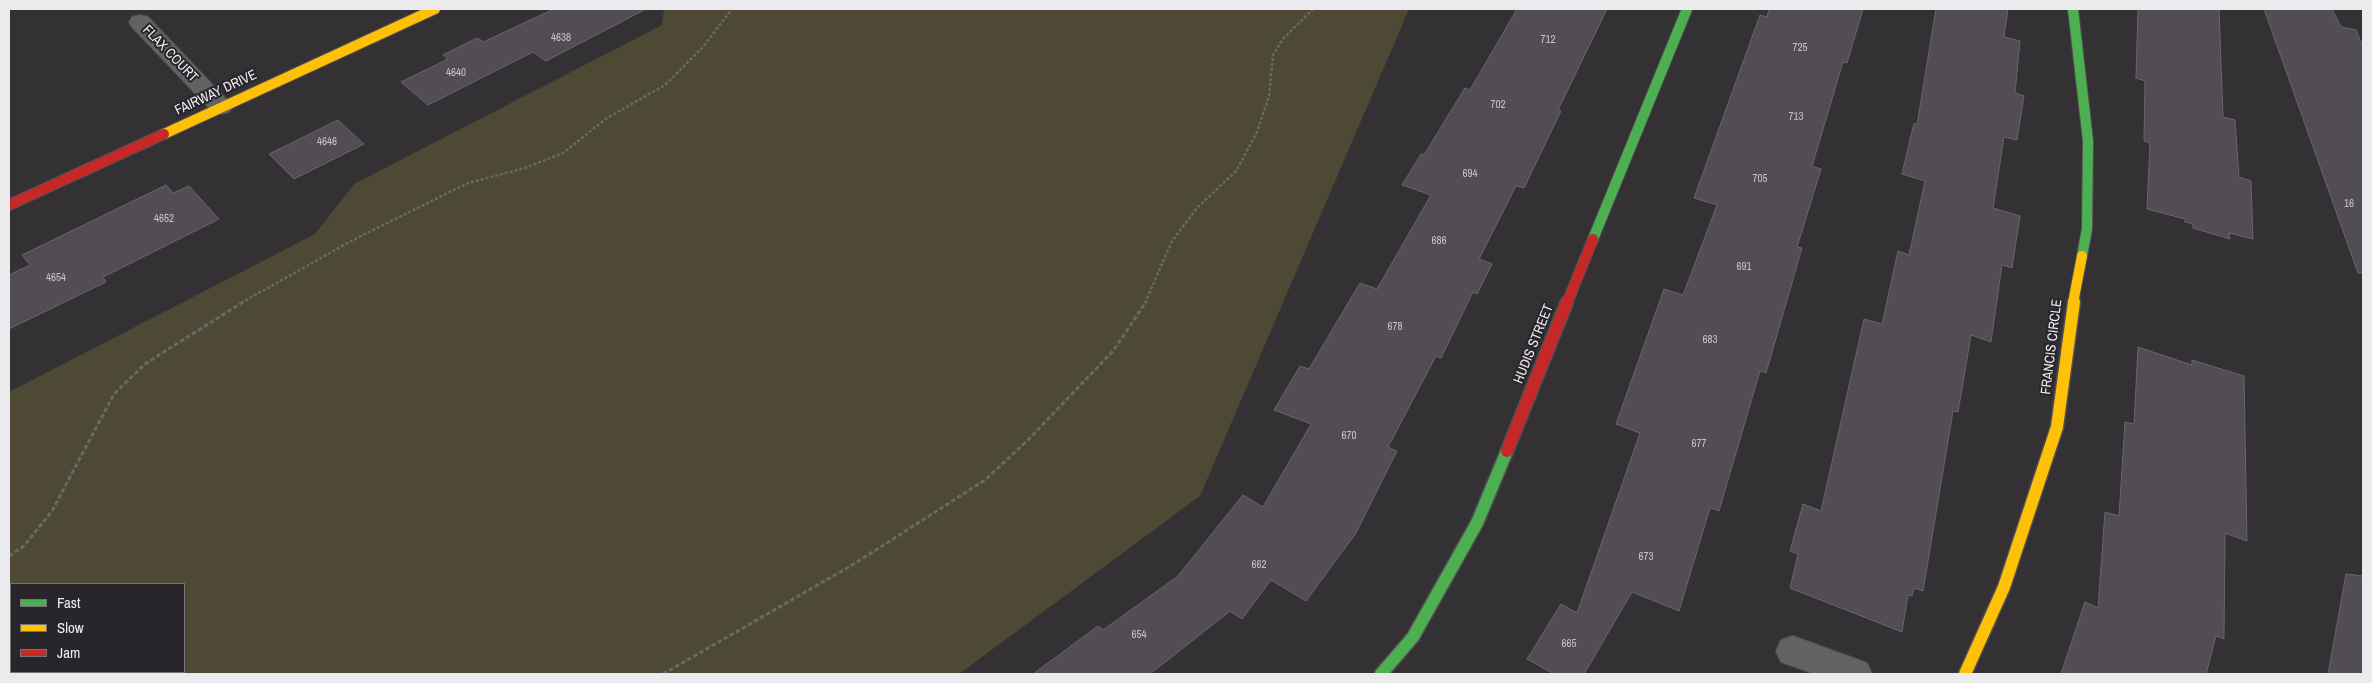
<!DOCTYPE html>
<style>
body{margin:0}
#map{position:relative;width:2372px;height:683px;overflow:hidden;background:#333134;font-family:"Archivo Narrow",sans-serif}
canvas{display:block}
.frame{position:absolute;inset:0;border:10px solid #ebeaec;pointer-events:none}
.legend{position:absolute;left:10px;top:583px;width:175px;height:90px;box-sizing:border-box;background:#29262b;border:1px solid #777478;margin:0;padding:6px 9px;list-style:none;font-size:15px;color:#ebeaec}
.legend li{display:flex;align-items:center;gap:10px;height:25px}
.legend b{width:25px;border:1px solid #777478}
</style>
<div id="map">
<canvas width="2372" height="683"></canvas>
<div class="frame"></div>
<ul class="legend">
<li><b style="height:6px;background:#4caf50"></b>Fast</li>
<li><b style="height:6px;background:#ffc107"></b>Slow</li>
<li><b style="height:6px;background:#c62828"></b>Jam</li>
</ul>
</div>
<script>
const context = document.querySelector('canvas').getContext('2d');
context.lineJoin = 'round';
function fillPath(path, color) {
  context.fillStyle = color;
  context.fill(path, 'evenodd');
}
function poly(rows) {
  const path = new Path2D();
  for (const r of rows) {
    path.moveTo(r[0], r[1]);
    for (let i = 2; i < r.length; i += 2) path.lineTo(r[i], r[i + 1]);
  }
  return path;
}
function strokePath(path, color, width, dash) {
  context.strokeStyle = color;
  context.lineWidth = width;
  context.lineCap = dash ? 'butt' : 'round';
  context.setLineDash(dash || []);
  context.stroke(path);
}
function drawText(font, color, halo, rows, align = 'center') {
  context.font = font + ' "Archivo Narrow",sans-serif';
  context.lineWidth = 4;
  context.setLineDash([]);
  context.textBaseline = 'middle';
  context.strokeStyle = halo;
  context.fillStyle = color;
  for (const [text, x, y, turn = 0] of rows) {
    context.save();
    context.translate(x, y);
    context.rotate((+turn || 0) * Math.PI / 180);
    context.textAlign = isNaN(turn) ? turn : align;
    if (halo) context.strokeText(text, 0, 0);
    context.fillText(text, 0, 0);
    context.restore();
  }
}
const green = poly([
 [664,9,1409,9,1200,496,959,674,9,674,9,392,315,234,354,184,662,25],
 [11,584,184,584,184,672,11,672]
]);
const building = poly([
 [554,9,646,9,546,61,533,52,428,105,401,82,448,59,443,55,477,38,483,42,554,9],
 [1517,9,1607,9,1558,110,1561,111,1524,188,1516,186,1479,259,1492,264,1477,294,1473,292,1441,358,1436,356,1388,447,1397,451,1356,533,1306,601,1271,580,1242,619,1230,611,1150,674,1033,674,1098,626,1103,630,1178,576,1243,495,1263,507,1311,424,1274,410,1300,366,1309,369,1360,283,1377,289,1431,195,1402,185,1421,154,1424,155,1465,88,1470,90,1517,9],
 [1769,9,1863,9,1847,63,1843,62,1812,166,1821,169,1797,247,1802,248,1766,373,1760,371,1719,511,1710,508,1679,611,1632,592,1584,674,1554,674,1527,659,1561,604,1577,613,1640,433,1616,424,1664,289,1683,295,1717,205,1694,198,1760,15,1767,17,1769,9],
 [1936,9,2008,9,2004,37,2020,41,2015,93,2024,96,2017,140,2004,137,1993,208,2020,216,2012,268,2002,265,1991,342,1971,335,1958,412,1953,411,1923,591,1914,588,1912,596,1908,595,1902,632,1790,588,1798,554,1790,551,1803,504,1821,511,1864,319,1882,324,1898,251,1909,255,1925,181,1902,174,1914,123,1917,125,1936,9],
 [2138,9,2219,9,2223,117,2235,120,2239,177,2251,181,2253,239,2229,233,2230,239,2193,228,2193,224,2185,222,2185,219,2147,209,2150,143,2144,141,2145,81,2136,78,2138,9],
 [2264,9,2332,9,2341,27,2356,30,2363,47,2363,273,2358,273,2264,9],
 [338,120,364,144,294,179,269,154,338,120],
 [166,185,173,193,189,186,219,219,103,277,106,282,9,329,9,275,30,265,22,255,166,185],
 [2138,347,2192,365,2192,360,2244,376,2247,541,2225,533,2224,639,2216,636,2206,674,2061,674,2085,602,2098,608,2105,512,2119,516,2125,422,2134,424,2138,347],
 [2346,574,2363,576,2363,674,2328,674,2346,574]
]);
const pathFar1 = poly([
 [241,303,353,240,468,183,525,168,563,153,607,118,665,85,702,48,732,9],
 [1145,303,1172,241,1197,208,1236,171,1257,132,1269,96,1273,55,1283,39,1313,9]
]);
const path = poly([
 [9,556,24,546,52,511,114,394,145,364,243,302],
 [663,674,854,564,985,480,1028,440,1113,351,1146,302]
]);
const street = poly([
 [140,15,148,17,229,102,233,107,229,112,221,114,213,112,132,27,129,22,132,17,140,15],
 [1793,636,1867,663,1872,674,1815,674,1781,662,1776,651,1781,640,1793,636]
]);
const fastFar1 = poly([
 [2073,9,2088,141,2087,229,2082,256],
 [1593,239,1687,9]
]);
const fast = poly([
 [1381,674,1413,637,1477,523,1507,451]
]);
const slowFar1 = poly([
 [164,134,435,9],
 [2073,303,2082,256]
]);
const slow = poly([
 [1965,674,2004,587,2057,427,2074,302]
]);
const jamFar1 = poly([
 [9,205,164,134],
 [1567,303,1593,239]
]);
const jam = poly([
 [1507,451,1567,302]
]);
const numberNames = [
 ["4638",561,38],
 ["712",1548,40],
 ["725",1800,48],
 ["4640",456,73],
 ["702",1498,105],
 ["713",1796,117],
 ["4646",327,142],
 ["694",1470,174],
 ["705",1760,179],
 ["16",2349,204],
 ["4652",164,219],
 ["686",1439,241],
 ["691",1744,267],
 ["4654",56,278],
 ["678",1395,327],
 ["683",1710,340],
 ["670",1349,436],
 ["677",1699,444],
 ["673",1646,557],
 ["662",1259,565],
 ["654",1139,635],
 ["665",1569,644]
];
const streetNames = [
 ["FLAX COURT",170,54,46],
 ["FAIRWAY DRIVE",216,93,-25],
 ["HUDIS STREET",1534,344,-68],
 ["FRANCIS CIRCLE",2052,347,-83]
];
fillPath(green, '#4d4934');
fillPath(building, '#524d55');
strokePath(building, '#686668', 1);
strokePath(street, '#515052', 2);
strokePath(fastFar1, '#515052', 12);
strokePath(fast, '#515052', 15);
strokePath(slowFar1, '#515052', 12);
strokePath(slow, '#515052', 15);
strokePath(jamFar1, '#515052', 12);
strokePath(jam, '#515052', 15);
strokePath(pathFar1, '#69686a', 2.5, [3, 2]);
strokePath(path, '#69686a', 3, [4.5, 2.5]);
fillPath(street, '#636263');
strokePath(fastFar1, '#4caf50', 10);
strokePath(fast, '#4caf50', 12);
strokePath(slowFar1, '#ffc107', 10);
strokePath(slow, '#ffc107', 12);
strokePath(jamFar1, '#c62828', 10);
strokePath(jam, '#c62828', 12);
drawText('11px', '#c5c3c6', null, numberNames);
drawText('14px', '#ebeaec', '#29262b', streetNames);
</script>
